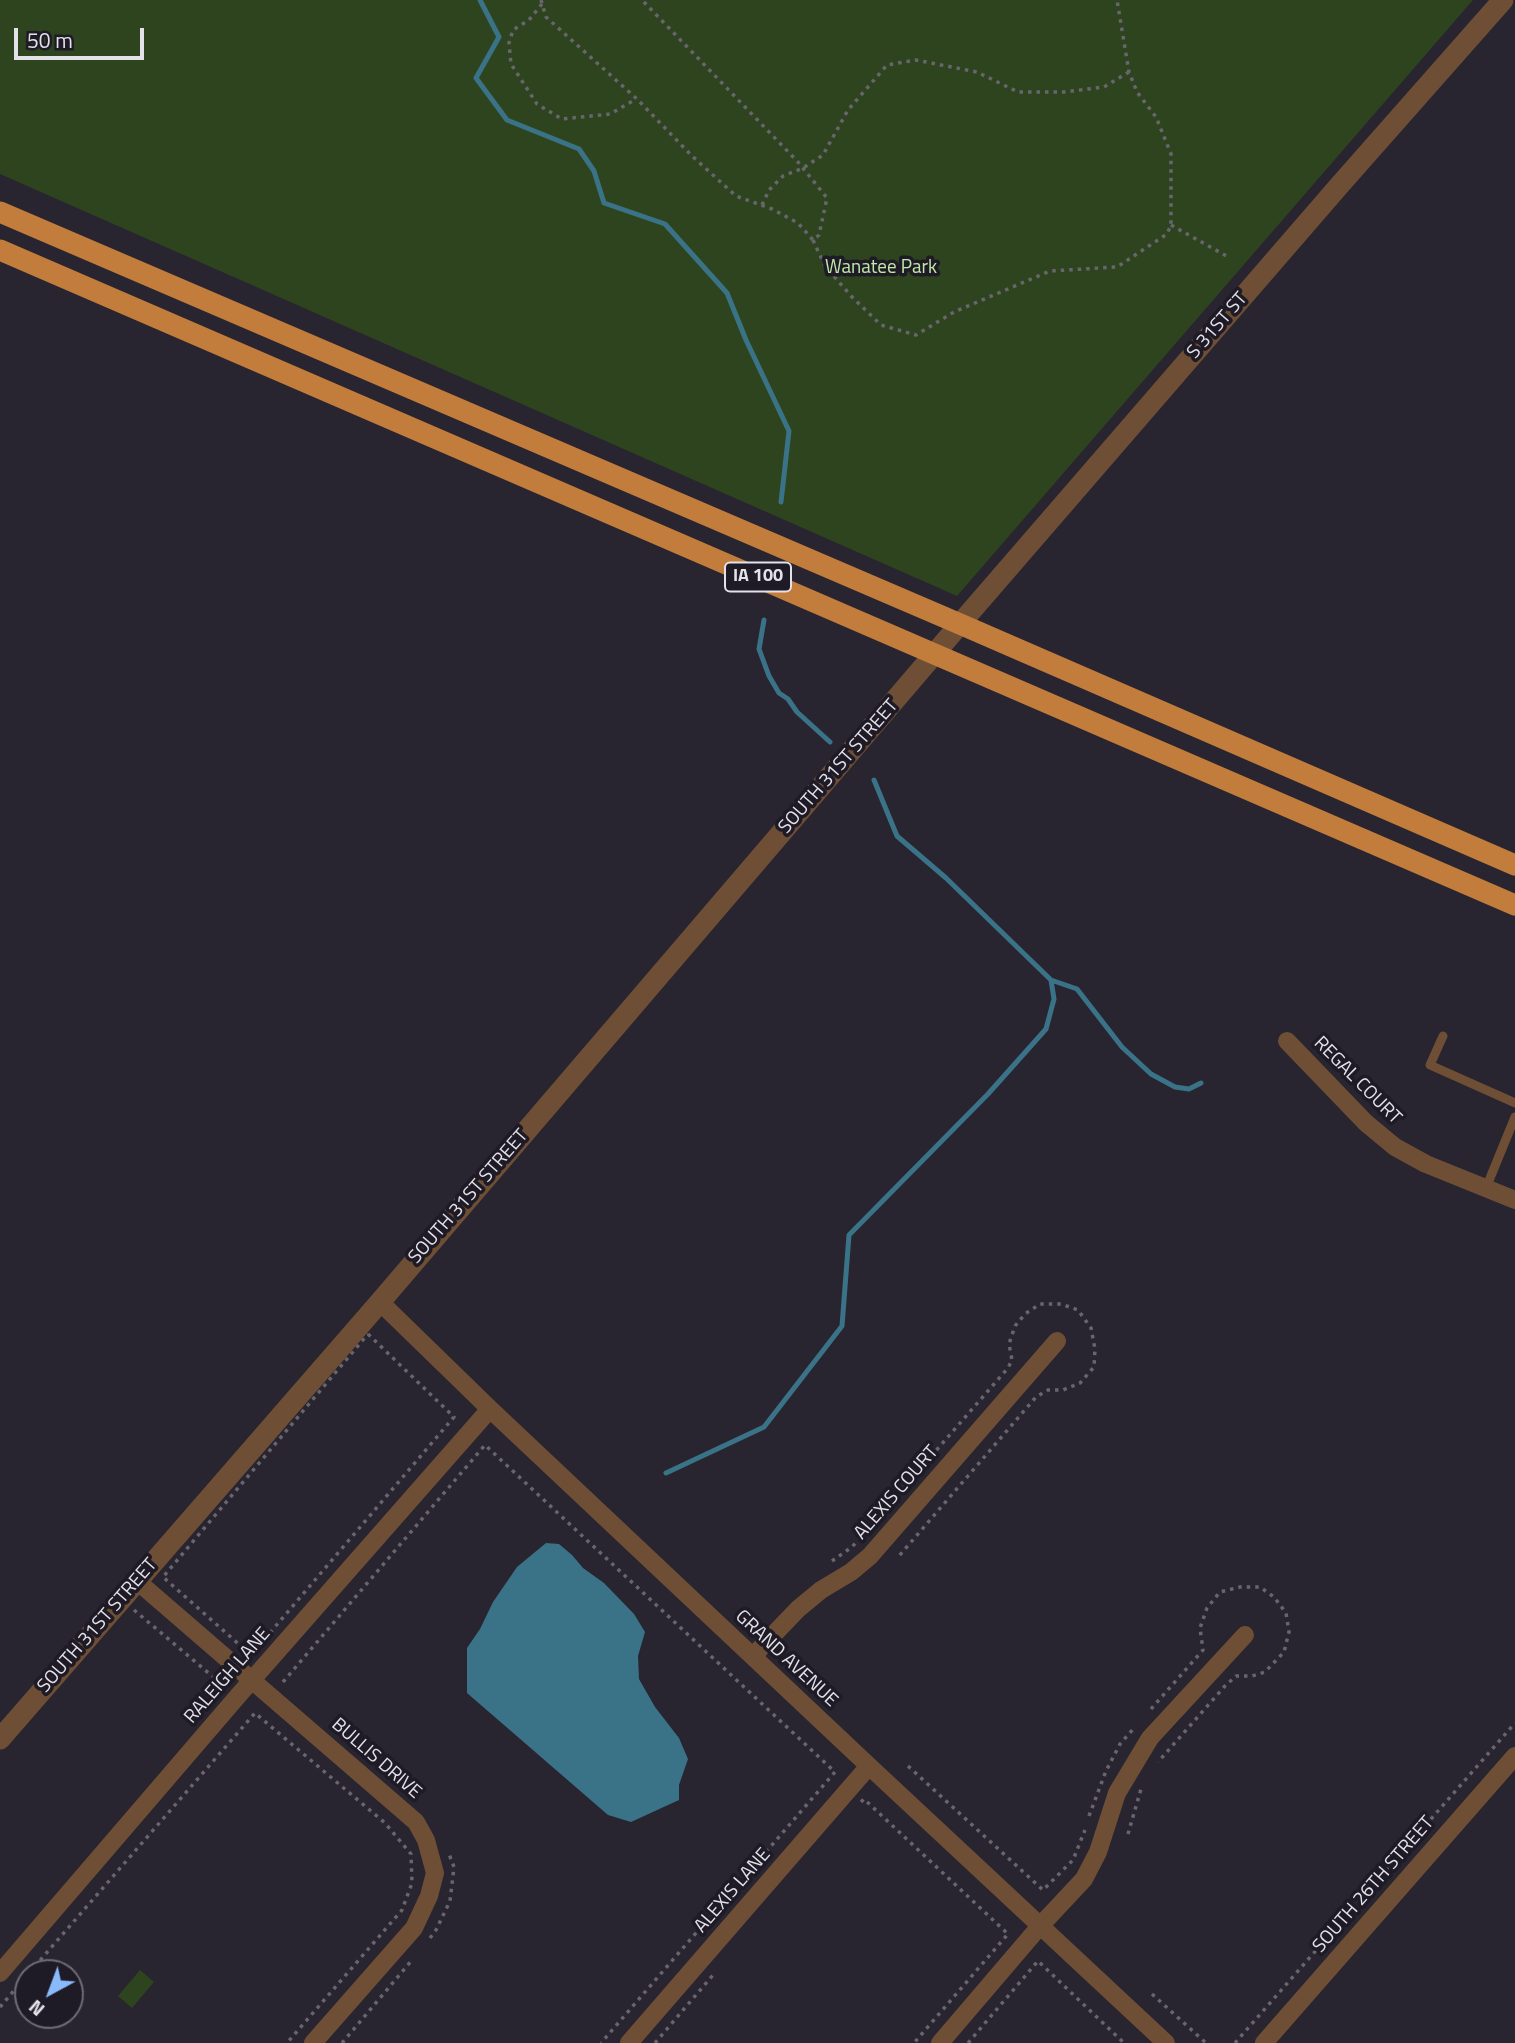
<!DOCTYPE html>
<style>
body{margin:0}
#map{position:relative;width:1515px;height:2043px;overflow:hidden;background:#282430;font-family:"Titillium Web",sans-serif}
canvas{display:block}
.north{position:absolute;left:14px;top:1959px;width:70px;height:70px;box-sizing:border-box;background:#1e1b26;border:2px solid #6d6b74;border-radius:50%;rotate:221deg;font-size:19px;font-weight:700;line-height:28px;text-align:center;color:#e4e2e9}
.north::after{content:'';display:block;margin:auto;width:24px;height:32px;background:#88bafc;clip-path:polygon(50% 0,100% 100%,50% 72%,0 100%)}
.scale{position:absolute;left:14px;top:28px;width:130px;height:32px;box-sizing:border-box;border:4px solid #e4e2e9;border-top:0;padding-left:9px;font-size:21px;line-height:24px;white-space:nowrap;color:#e4e2e9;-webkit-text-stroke:5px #1e1b26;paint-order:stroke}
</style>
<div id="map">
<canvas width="1515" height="2043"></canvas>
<div class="north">N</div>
<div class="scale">50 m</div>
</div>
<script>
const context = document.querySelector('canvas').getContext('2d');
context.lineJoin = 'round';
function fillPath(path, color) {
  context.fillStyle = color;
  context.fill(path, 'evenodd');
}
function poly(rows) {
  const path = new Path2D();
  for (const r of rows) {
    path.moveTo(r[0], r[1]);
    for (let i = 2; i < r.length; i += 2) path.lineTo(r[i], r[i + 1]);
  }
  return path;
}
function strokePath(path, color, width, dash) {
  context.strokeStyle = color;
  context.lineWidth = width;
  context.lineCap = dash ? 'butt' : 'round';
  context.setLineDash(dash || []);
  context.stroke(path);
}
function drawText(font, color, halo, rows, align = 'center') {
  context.font = font + ' "Titillium Web",sans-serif';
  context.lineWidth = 7;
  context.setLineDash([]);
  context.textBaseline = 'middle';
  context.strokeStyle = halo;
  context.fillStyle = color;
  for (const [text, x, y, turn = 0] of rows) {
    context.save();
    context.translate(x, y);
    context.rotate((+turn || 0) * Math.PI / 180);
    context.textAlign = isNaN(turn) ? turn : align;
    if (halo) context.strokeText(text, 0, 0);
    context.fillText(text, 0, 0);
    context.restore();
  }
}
const green = poly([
 [0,0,1473,0,957,596,0,174],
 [140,1970,154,1982,132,2008,118,1996]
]);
const water = poly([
 [546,1543,559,1544,572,1555,583,1568,604,1583,634,1614,645,1632,638,1656,639,1679,655,1707,679,1738,688,1759,679,1785,679,1800,631,1822,608,1815,467,1693,467,1648,480,1629,493,1602,517,1567]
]);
const stream = poly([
 [480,0,499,37,476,78,507,120,579,149,594,171,604,203,665,224,727,293,746,340,789,431,781,502],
 [764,620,759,649,769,676,779,693,788,699,797,712,830,742],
 [874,780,897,836,946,878,1051,980,1077,989,1122,1047,1151,1074,1175,1087,1189,1089,1201,1083],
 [666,1473,764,1427,842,1326,849,1235,988,1094,1046,1029,1054,999,1051,980]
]);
const path = poly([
 [541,0,546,17,637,99,692,156,736,196,772,209,798,223,813,240,819,235,827,198,798,162,642,0],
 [542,4,529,20,513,30,509,43,511,64,537,104,562,119,610,114,636,99],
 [762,205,769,190,783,176,803,168,823,155,848,110,887,65,916,60,977,72,1018,92,1064,92,1104,87,1129,72],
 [1171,225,1230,258],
 [813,240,825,266,852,297,881,325,916,335,954,312,1050,271,1117,267,1167,234,1171,225,1171,154,1156,117,1137,92,1129,72,1117,0],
 [368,1334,454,1417,251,1655,163,1577,368,1334],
 [832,1561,852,1547,1008,1368,1012,1360,1009,1344,1015,1326,1025,1314,1040,1304,1061,1304,1078,1310,1091,1328,1095,1349,1094,1367,1080,1383,1063,1390,1048,1390,1036,1397,899,1556],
 [134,1610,224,1686],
 [283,1682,485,1445,835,1772,601,2043],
 [1151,1709,1203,1650,1200,1628,1207,1608,1220,1592,1240,1587,1260,1587,1274,1597,1286,1613,1289,1632,1284,1652,1265,1672,1252,1676,1236,1676,1225,1686,1158,1762],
 [908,1766,1043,1890,1073,1860,1085,1830],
 [861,1802,864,1799,1008,1934,914,2043],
 [1089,1816,1106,1771,1120,1744,1135,1727],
 [1128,1834,1141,1789],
 [430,1938,436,1930,450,1901,454,1867,449,1854],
 [29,1973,255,1713,385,1823,411,1854,412,1883,402,1910,287,2043],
 [1152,1994,1206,2043],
 [0,2007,28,1974],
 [342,2043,412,1960],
 [655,2043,713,1975],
 [968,2043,1038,1961,1124,2043],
 [1235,2043,1515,1723]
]);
const service = poly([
 [1443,1036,1430,1065,1515,1103],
 [1486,1188,1515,1117]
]);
const minor = poly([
 [1287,1041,1366,1123,1395,1147,1426,1164,1515,1200],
 [380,1302,490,1409,869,1766,1166,2043],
 [137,1581,416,1822,426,1840,435,1873,429,1896,414,1928,313,2043],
 [753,1656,798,1609,821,1590,851,1572,870,1556,1057,1341],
 [0,1973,237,1697,490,1409],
 [629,2043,869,1766],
 [940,2043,1040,1926,1084,1879,1098,1852,1117,1793,1150,1738,1245,1635],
 [1264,2043,1515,1756]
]);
const tertiary = poly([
 [0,1739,380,1302,960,624,1338,187,1503,0]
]);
const trunk = poly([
 [0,212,960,624,1515,865],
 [0,250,1515,905]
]);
const shields = [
 [758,577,66]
];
const shieldNames = [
 ["IA 100",758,577]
];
const parkNames = [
 ["Wanatee Park",881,268]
];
const streetNames = [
 ["S 31ST ST",1218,326,-49],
 ["SOUTH 31ST STREET",839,767,-49],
 ["REGAL COURT",1357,1081,45],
 ["SOUTH 31ST STREET",469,1197,-49],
 ["ALEXIS COURT",897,1493,-49],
 ["SOUTH 31ST STREET",98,1626,-49],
 ["GRAND AVENUE",786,1659,43],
 ["RALEIGH LANE",228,1676,-49],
 ["BULLIS DRIVE",376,1759,41],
 ["SOUTH 26TH STREET",1374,1885,-49],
 ["ALEXIS LANE",733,1891,-49]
];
fillPath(green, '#2e441e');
fillPath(water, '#3a7387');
strokePath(stream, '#3a7387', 5);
strokePath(path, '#68656f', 3.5, [3.5, 5]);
strokePath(service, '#6e4f35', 9);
strokePath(minor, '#6e4f35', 18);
strokePath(tertiary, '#6e4f35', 21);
strokePath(trunk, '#c27c3c', 21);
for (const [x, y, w] of shields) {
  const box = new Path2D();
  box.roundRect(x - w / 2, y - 14.5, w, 29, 5);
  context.fillStyle = '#1e1b26';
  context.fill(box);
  strokePath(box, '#e4e2e9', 2);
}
drawText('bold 18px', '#e4e2e9', null, shieldNames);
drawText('19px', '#c1e9a6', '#1e1b26', parkNames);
drawText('19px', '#e4e2e9', '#1e1b26', streetNames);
</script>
